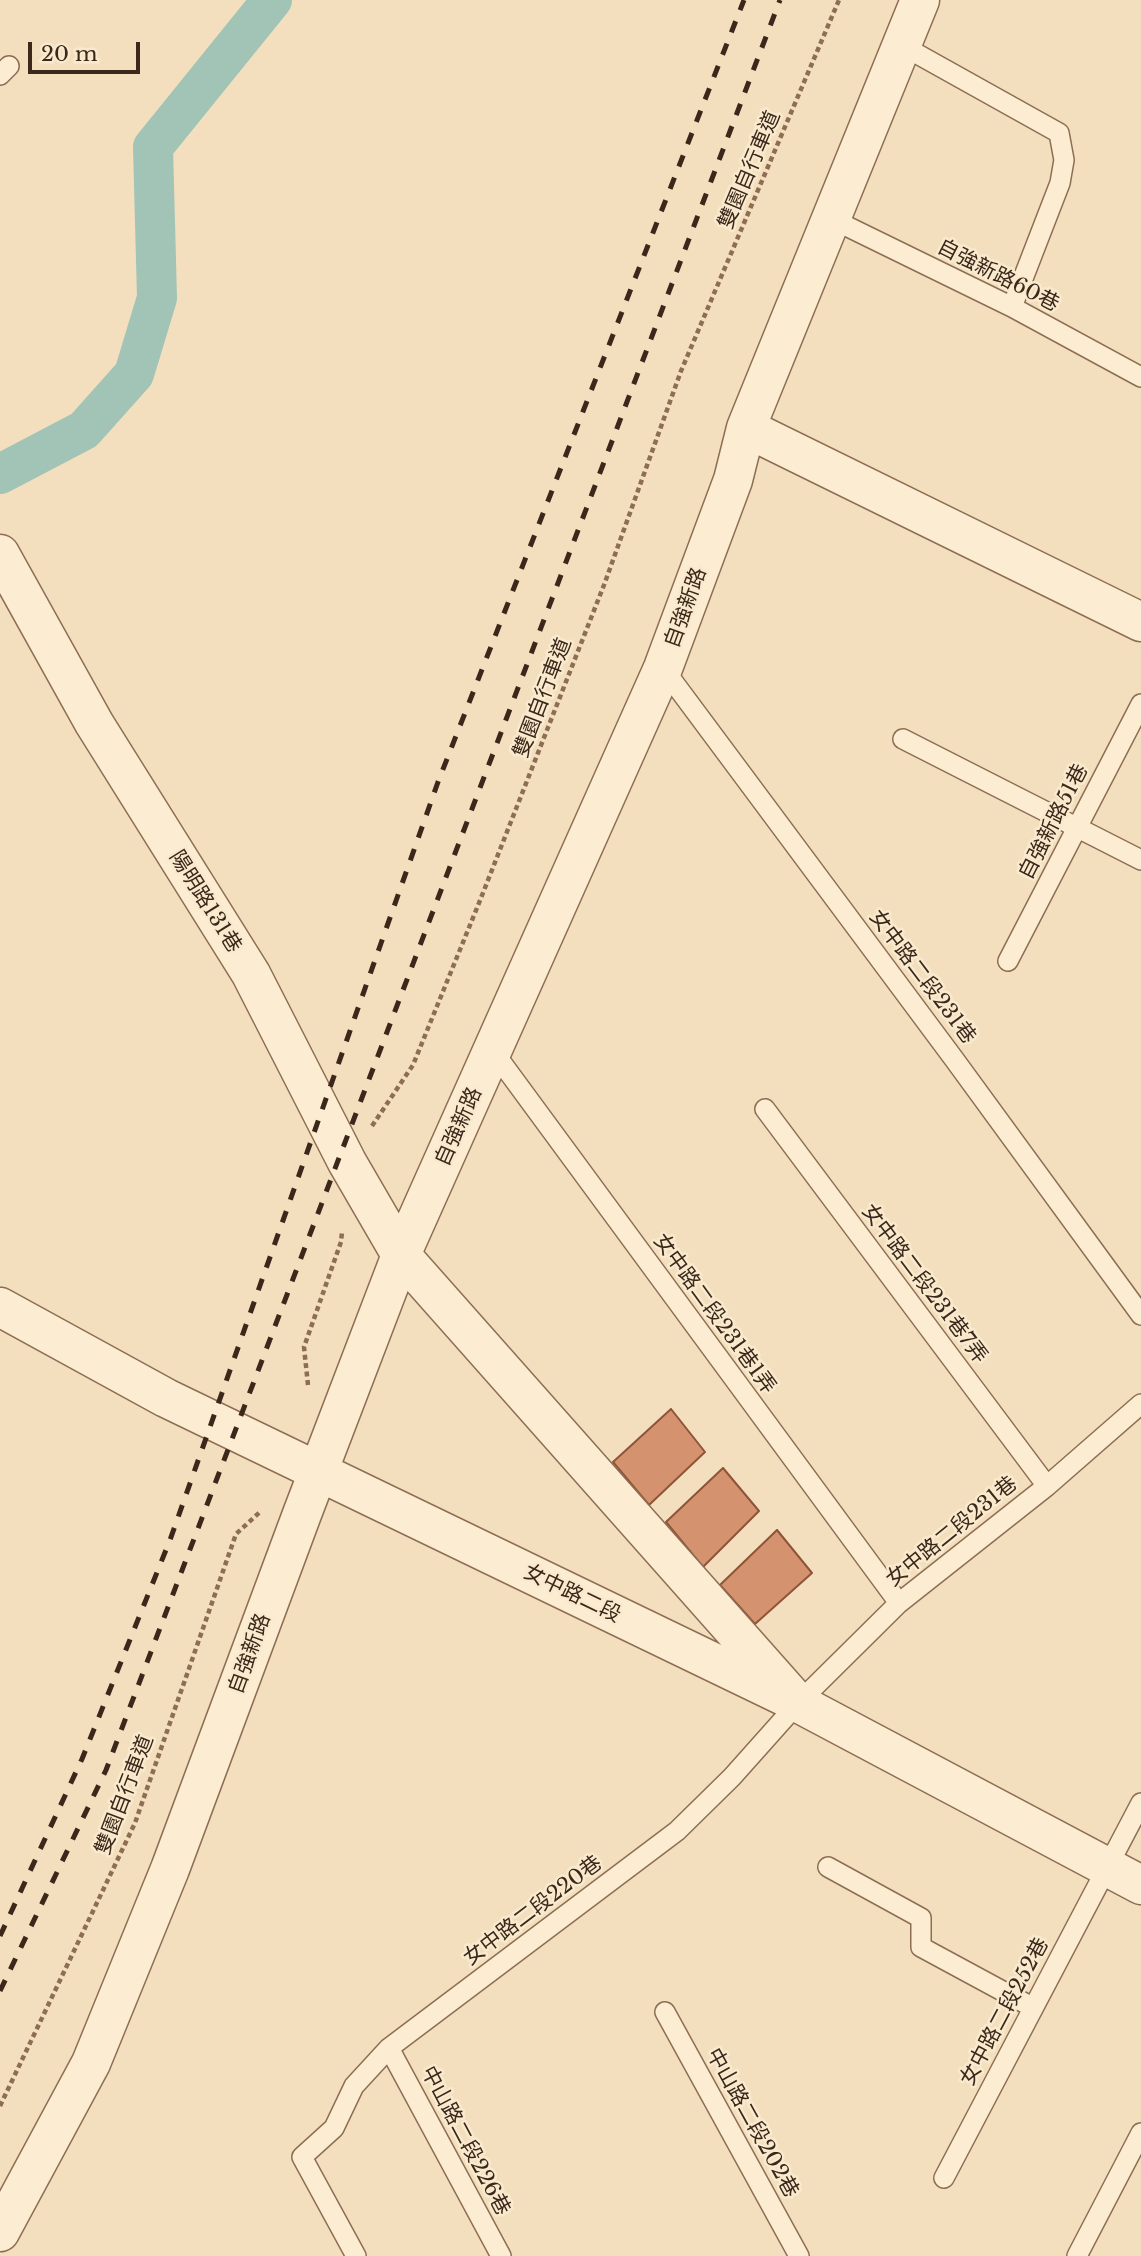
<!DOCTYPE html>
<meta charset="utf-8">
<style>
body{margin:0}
#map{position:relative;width:1141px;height:2256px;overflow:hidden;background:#f3dfbe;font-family:"Libre Baskerville",serif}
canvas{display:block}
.scale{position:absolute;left:28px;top:42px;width:112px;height:32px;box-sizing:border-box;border:4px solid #3b281b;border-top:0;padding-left:9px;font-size:21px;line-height:24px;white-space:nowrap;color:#3b281b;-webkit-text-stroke:5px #f9eace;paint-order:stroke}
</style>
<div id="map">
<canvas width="1141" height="2256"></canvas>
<div class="scale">20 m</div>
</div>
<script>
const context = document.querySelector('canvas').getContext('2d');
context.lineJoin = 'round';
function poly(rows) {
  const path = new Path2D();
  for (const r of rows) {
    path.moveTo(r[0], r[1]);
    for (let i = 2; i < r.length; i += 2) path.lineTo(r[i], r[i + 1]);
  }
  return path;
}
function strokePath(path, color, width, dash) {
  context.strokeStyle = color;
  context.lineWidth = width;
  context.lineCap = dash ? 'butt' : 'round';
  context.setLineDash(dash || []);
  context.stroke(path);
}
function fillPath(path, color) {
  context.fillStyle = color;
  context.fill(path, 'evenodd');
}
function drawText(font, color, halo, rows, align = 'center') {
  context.font = font + ' "Libre Baskerville","Noto Sans TC",serif';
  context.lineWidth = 5;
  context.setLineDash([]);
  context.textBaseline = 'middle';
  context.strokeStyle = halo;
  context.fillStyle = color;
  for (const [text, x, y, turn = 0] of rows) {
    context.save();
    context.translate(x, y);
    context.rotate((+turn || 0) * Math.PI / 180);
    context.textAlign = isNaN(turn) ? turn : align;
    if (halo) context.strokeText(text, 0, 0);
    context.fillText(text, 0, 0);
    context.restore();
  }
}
const canal = poly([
 [0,474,84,430,134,374,157,298,153,147,272,0]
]);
const building = poly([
 [671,1409,705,1452,649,1505,613,1462,671,1409],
 [723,1468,759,1511,703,1567,666,1522,723,1468],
 [777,1530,812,1573,755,1624,720,1585,777,1530]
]);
const path = poly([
 [372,1126,413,1065,479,903,604,585,681,371,839,0],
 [308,1385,304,1347,341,1242,342,1232],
 [0,2106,135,1823,236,1534,261,1511]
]);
const service = poly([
 [903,46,1059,133,1064,160,1060,183,1012,307],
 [0,75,9,66],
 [832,219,1012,307,1141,377],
 [663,668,954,1059,1141,1315],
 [903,739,1141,860],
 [1008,961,1141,704],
 [493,1051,899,1603],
 [765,1109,1047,1486],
 [828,1867,921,1918,921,1947,1032,2007],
 [665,2012,799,2256],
 [389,2048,501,2256],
 [944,2178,1141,1803],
 [356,2256,302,2157,334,2128,354,2086,389,2048,677,1831,732,1777,798,1703,899,1603,1047,1486,1141,1404],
 [1077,2256,1141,2133]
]);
const minor = poly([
 [746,428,920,0],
 [0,554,94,723,251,974,347,1162,401,1255,798,1703],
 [0,1307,166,1398,798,1703,1141,1885],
 [0,2232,91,2063,170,1869,302,1514,401,1255,663,668,733,480,746,428,1141,622]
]);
const rail = poly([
 [0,1936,82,1759,170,1540,438,782,744,0],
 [0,1991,106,1770,780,0]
]);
const streetNames = [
 ["雙園自行車道",750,170,-67],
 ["自強新路60巷",998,276,27],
 ["自強新路",686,608,-70],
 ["雙園自行車道",543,698,-69],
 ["自強新路51巷",1054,822,-63],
 ["陽明路131巷",205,902,58],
 ["女中路二段231巷",922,977,53],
 ["自強新路",459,1127,-66],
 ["女中路二段231巷7弄",924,1284,53],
 ["女中路二段231巷1弄",714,1314,54],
 ["女中路二段231巷",952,1532,-39],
 ["女中路二段",572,1594,26],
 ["自強新路",250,1654,-70],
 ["雙園自行車道",125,1795,-69],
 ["女中路二段220巷",533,1911,-37],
 ["女中路二段252巷",1005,2012,-62],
 ["中山路二段202巷",752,2123,61],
 ["中山路二段226巷",465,2141,62]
];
strokePath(canal, '#a2c4b7', 40);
fillPath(building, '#d5926f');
strokePath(building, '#8f5438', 2);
strokePath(service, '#8d6e54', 22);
strokePath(minor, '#8d6e54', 41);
strokePath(path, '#8d6e54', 4.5, [5, 3.5]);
strokePath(service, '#fcedd2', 19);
strokePath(minor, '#fcedd2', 38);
strokePath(rail, '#3b281b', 5, [12, 12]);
drawText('21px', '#3b281b', '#f9eace', streetNames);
</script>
